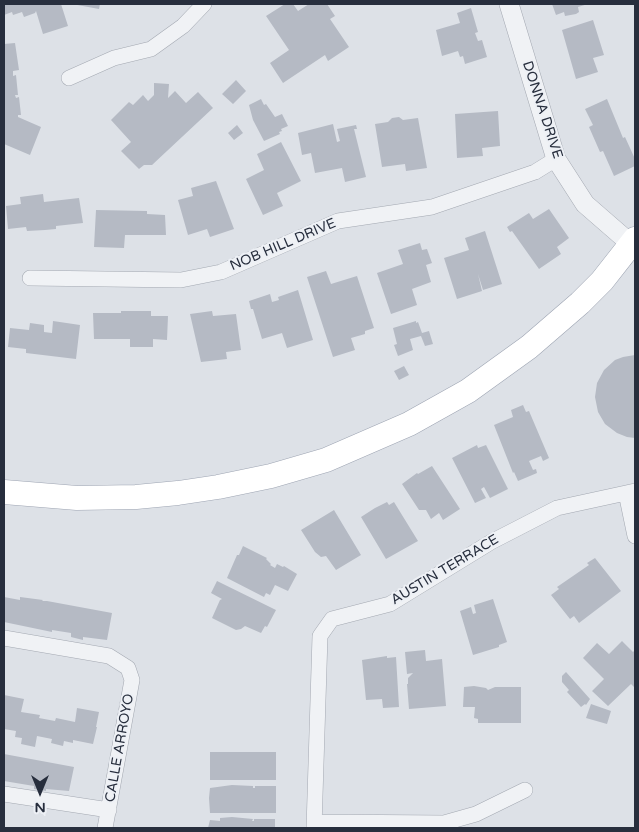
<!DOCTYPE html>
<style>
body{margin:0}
#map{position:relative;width:639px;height:832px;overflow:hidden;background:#dde1e7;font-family:"Varela Round",sans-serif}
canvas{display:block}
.frame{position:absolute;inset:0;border:5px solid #272e3d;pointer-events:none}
.north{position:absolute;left:15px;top:767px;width:50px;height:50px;-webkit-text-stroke:4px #edf0f5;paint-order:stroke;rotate:180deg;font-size:14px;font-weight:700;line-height:20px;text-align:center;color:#272e3d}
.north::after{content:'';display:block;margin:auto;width:18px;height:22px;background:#272e3d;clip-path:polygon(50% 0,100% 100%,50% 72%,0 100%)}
</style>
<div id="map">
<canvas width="639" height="832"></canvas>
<div class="frame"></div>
<div class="north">N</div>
</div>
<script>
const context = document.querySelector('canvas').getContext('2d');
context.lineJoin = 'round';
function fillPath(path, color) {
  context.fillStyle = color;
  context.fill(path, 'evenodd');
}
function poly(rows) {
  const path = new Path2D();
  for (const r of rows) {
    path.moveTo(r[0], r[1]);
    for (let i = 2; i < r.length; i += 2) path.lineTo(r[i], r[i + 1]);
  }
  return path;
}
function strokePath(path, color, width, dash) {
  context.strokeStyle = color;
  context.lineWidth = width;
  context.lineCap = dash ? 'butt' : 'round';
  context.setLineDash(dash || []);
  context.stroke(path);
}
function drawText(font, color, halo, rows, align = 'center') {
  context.font = font + ' "Varela Round",sans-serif';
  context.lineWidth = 4;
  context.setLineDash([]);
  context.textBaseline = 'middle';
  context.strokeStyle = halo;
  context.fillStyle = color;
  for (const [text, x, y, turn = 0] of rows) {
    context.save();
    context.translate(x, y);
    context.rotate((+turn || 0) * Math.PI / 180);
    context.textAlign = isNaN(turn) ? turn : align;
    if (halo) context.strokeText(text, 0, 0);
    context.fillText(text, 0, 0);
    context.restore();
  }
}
const building = poly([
 [4,4,61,4,68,26,43,34,36,11,35,13,24,17,22,12,13,15,12,12,4,15],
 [72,4,100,4,99,9],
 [285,4,293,4,298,11,309,4,327,4,335,16,330,19,349,47,328,61,325,55,283,83,270,63,289,50,266,16],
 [552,4,588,4,578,7,579,12,576,14,565,16,564,12,556,15],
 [471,8,478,32,475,33,478,41,482,40,487,57,465,64,463,56,460,57,458,51,442,56,436,30,460,23,457,13],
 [593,20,604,55,593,58,598,72,576,79,562,30],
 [15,43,19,70,13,71,13,76,16,75,18,95,15,95,16,98,19,97,21,115,18,115,18,117,41,127,30,155,4,144,4,44],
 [236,80,246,91,233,104,222,94],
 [154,83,169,84,168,98,175,91,186,103,198,92,213,108,152,165,144,165,139,169,121,151,131,142,111,120,129,102,133,105,143,95,148,101,154,95],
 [261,99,264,105,266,104,275,117,282,114,288,126,281,129,282,131,279,132,280,134,264,141,253,120,249,105],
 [607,99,623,138,625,137,635,159,635,166,614,176,603,151,600,152,589,127,593,125,585,109],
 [498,111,500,146,482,148,483,156,457,158,455,114],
 [399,117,403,120,418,118,427,168,406,171,405,164,382,167,375,124,388,122,392,118],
 [333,124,337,142,340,141,337,129,356,125,357,129,354,129,366,177,345,182,342,168,315,173,311,153,302,155,298,133],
 [237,125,243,133,234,140,228,133],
 [281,142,301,181,277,193,283,206,263,215,246,179,264,170,257,154],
 [216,181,234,229,210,237,207,229,188,235,178,200,193,196,191,188],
 [43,194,44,202,79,198,83,223,56,226,56,229,45,230,27,231,26,227,8,229,6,206,21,204,20,197],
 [549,209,569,238,557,247,561,254,539,269,512,231,510,232,507,227,529,213,533,219],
 [96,210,147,211,147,214,165,215,166,235,125,235,124,248,94,247],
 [485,231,502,284,483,290,478,274,482,291,457,299,444,258,469,250,465,238],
 [420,243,422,250,427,249,432,263,426,265,431,282,412,289,417,305,391,314,377,273,403,264,398,250],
 [326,271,331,284,357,276,374,328,365,331,365,334,351,338,355,350,333,357,307,277],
 [298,290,313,340,287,348,282,333,262,339,253,309,251,309,249,301,270,294,272,302,279,300,278,297],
 [121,311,151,311,151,316,168,316,167,340,153,339,153,347,130,347,130,339,94,339,93,313,121,313],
 [212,311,213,316,236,314,241,350,226,352,227,359,201,362,190,314],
 [53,321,80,325,76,359,26,353,26,349,8,347,10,328,29,330,30,323,44,325,44,332,52,333],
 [416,321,416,323,418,322,422,333,429,331,433,344,425,346,421,336,410,339,413,350,398,356,394,345,397,344,393,328],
 [635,355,635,438,627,437,617,433,605,424,598,412,595,397,597,383,604,370,615,360,623,357],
 [404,366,409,375,399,380,394,371],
 [523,405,526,412,529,411,549,458,543,461,541,456,529,461,533,470,536,469,537,473,518,481,514,472,513,473,494,425,513,417,511,410],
 [477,445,478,448,486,445,508,489,490,498,484,487,481,489,486,498,475,503,452,458],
 [432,466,460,509,443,520,439,513,431,519,426,510,419,510,402,484,417,473,418,474],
 [387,502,389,505,394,502,418,541,386,559,361,517,375,508],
 [334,510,361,555,336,570,326,556,321,557,315,552,301,530],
 [243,546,267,558,266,559,271,564,270,565,275,568,277,564,283,567,284,566,297,574,288,591,275,585,270,595,266,593,264,597,227,578,237,555,239,555],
 [595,558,621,591,579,623,574,616,570,619,551,595,559,589,557,587,589,565,587,563],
 [217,581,276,610,267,627,265,626,261,633,245,626,241,629,236,630,212,618,220,600,222,599,211,593],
 [4,597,20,600,20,597,43,600,42,601,47,601,112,613,107,640,83,637,83,640,71,637,71,633,52,630,52,632,4,622],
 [493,599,507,642,499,645,499,647,473,655,460,611,471,607,473,614,476,613,474,605],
 [622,641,633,652,635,650,635,688,631,684,608,706,592,691,604,679,583,658,597,643,609,654],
 [425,650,426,661,442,659,446,706,409,709,407,684,408,684,408,678,413,673,407,674,405,652],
 [387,656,387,658,396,657,399,707,383,708,382,699,366,700,362,660],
 [566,672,590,699,586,705,585,704,581,707,567,692,569,690,562,682,562,676],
 [474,686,486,688,488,690,495,687,521,687,521,723,478,723,478,719,474,718,475,707,463,707,464,687],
 [4,695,24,699,21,712,40,715,39,718,55,721,56,718,75,722,77,708,99,712,96,727,97,727,93,744,73,740,73,743,64,741,63,746,51,743,52,739,37,736,35,747,21,744,22,738,15,737,16,731,4,729],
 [591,704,611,711,607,724,586,718],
 [210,752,276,752,276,780,210,780],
 [4,754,74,767,69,791,46,789,46,791,34,789,34,786,4,781],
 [232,785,253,786,253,788,255,788,255,786,276,786,276,813,210,813,209,798,210,788],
 [232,817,253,819,252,821,254,821,254,819,275,819,275,828,208,828,210,820,220,821,220,818]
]);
const minor = poly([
 [69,78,114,58,151,49,183,26,204,4],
 [30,278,181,280,221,272,338,221,432,207,535,172,556,159],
 [635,491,626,493,635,536],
 [4,638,109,656,128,668,132,680,105,828],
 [4,794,109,810],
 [315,822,444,823,476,814,525,790],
 [314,828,320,636,332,619,390,604,491,542,557,508,626,493]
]);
const tertiary = poly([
 [509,4,556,159,585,204,631,244]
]);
const primary = poly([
 [4,492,77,498,136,497,178,493,218,487,271,476,326,460,409,424,468,391,529,347,580,303,602,281,635,239]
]);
const streetNames = [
 ["DONNA DRIVE",542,110,72],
 ["NOB HILL DRIVE",283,245,-23],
 ["AUSTIN TERRACE",445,570,-31],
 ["CALLE ARROYO",120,748,-80]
];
fillPath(building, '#b5bac4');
strokePath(minor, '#a3a8b1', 16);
strokePath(tertiary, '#a3a8b1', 20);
strokePath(primary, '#9da4b2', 25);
strokePath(minor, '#f0f2f5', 15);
strokePath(tertiary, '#f0f2f5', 19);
strokePath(primary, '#fff', 24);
drawText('14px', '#272e3d', '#edf0f5', streetNames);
</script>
